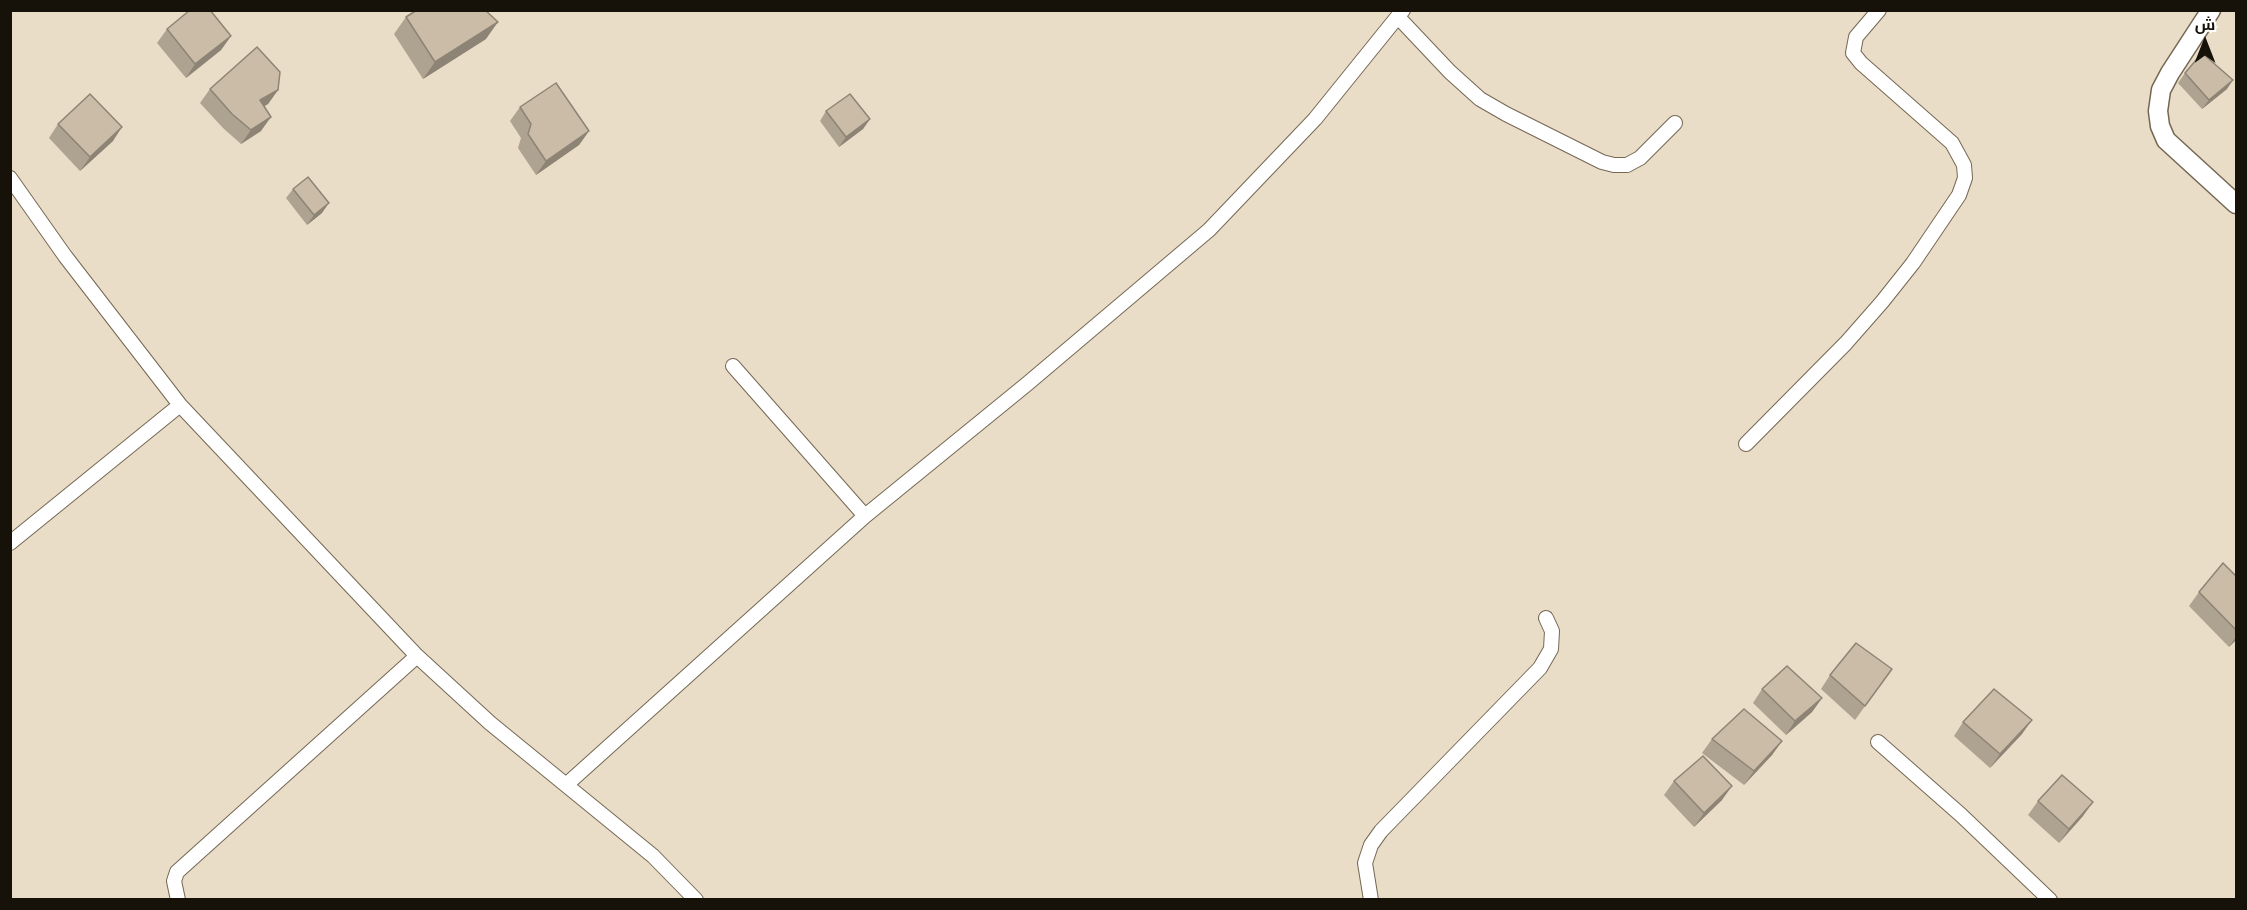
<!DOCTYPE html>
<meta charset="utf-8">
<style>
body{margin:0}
#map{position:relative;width:2247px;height:910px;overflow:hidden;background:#eaddc7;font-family:"Exo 2",Cairo,sans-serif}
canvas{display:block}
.frame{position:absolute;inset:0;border:12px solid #16120a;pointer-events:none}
.north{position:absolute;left:2175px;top:12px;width:60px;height:60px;-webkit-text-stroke:4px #fff;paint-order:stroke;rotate:0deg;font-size:16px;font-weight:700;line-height:24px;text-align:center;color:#16120a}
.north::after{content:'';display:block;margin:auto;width:21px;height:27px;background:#16120a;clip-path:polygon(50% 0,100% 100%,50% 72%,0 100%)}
</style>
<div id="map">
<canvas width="2247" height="910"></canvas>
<div class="frame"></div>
<div class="north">ش</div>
</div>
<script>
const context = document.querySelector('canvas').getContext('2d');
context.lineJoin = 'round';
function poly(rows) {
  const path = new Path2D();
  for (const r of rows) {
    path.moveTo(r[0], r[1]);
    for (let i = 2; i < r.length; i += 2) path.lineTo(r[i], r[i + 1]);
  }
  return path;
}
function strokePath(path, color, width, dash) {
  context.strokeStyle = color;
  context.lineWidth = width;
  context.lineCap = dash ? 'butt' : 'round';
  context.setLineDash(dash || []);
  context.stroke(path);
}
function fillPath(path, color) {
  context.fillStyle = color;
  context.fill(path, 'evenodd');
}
const minor = poly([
 [1398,17,1450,72,1480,99,1506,114,1602,162,1614,165,1627,165,1640,158,1675,123],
 [10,178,65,256,180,405,417,656,490,723,653,856,696,900],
 [733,366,865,516],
 [1746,444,1846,343,1882,302,1913,263,1959,195,1965,178,1964,165,1952,143,1861,63,1853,53,1856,37,1879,10],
 [10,543,180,405],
 [1878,742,1961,815,2050,900],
 [566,785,865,516,1027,384,1209,230,1315,119,1403,10],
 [178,900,174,881,177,872,417,656],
 [1371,900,1365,863,1371,845,1381,831,1540,668,1551,649,1552,631,1546,618]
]);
const tertiary = poly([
 [2211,10,2170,73,2161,90,2158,111,2160,126,2166,140,2236,204]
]);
const wall = poly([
 [415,10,485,10,486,39,423,79,394,34,406,17,416,12],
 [167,29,231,36,221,50,186,78,157,43],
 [2185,73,2227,89,2202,109,2178,83],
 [210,89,278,90,268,104,264,106,261,131,241,144,223,128,200,103],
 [520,107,589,131,579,145,536,175,518,148,521,138,510,121],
 [826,111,870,119,863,129,839,147,820,121],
 [58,124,113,141,80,171,49,138],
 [293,189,322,213,307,225,286,198],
 [2236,576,2236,640,2229,647,2189,606,2199,592],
 [1892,669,1855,720,1821,689,1830,675],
 [1762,689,1822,698,1812,712,1786,735,1753,703],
 [1963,722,2022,734,1990,768,1954,736],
 [1712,739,1782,741,1772,755,1744,785,1702,753],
 [1674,781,1722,800,1694,827,1664,795],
 [2038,801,2083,816,2059,843,2028,815]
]);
const shadedWall = poly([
 [498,22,486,39,423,79,435,62],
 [231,36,221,50,186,78,195,64],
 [2233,80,2227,89,2202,109,2209,100],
 [278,90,268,104,251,114,260,100],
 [271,117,261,131,241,144,251,130],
 [870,119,863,129,839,147,846,137],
 [122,127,113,141,80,171,90,157],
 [589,131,579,145,536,175,546,161],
 [329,203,322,213,307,225,314,215],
 [2236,637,2236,640,2229,647],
 [1822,698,1812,712,1786,735,1795,721],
 [2032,720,2022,734,1990,768,2000,754],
 [1782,741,1772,755,1744,785,1754,771],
 [1732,786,1722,800,1694,827,1704,813],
 [2093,802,2083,816,2059,843,2069,829]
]);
const building = poly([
 [190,10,210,10,231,36,195,64,167,29,190,10],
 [417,10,485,10,498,22,435,62,406,17,417,10],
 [257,47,280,72,278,90,260,100,271,117,251,130,232,114,210,89,257,47],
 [2202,53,2233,80,2209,100,2185,73,2202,53],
 [556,83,589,131,546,161,528,134,531,124,520,107,556,83],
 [90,94,122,127,90,157,58,124,90,94],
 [850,94,870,119,846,137,826,111,850,94],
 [308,177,329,203,314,215,293,189,308,177],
 [2223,563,2236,576,2236,630,2199,592,2223,563],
 [1856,643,1892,669,1865,706,1830,675,1856,643],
 [1787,666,1822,698,1795,721,1762,689,1787,666],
 [1994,689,2032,720,2000,754,1963,722,1994,689],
 [1744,709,1782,741,1754,771,1712,739,1744,709],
 [1703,756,1732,786,1704,813,1674,781,1703,756],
 [2062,775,2093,802,2069,829,2038,801,2062,775]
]);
strokePath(minor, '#746854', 16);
strokePath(tertiary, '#746854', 21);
strokePath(minor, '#fff', 14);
strokePath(tertiary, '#fff', 18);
fillPath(wall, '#aea290');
fillPath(shadedWall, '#8d8475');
fillPath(building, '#cabca7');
strokePath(building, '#8d8475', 1.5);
</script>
